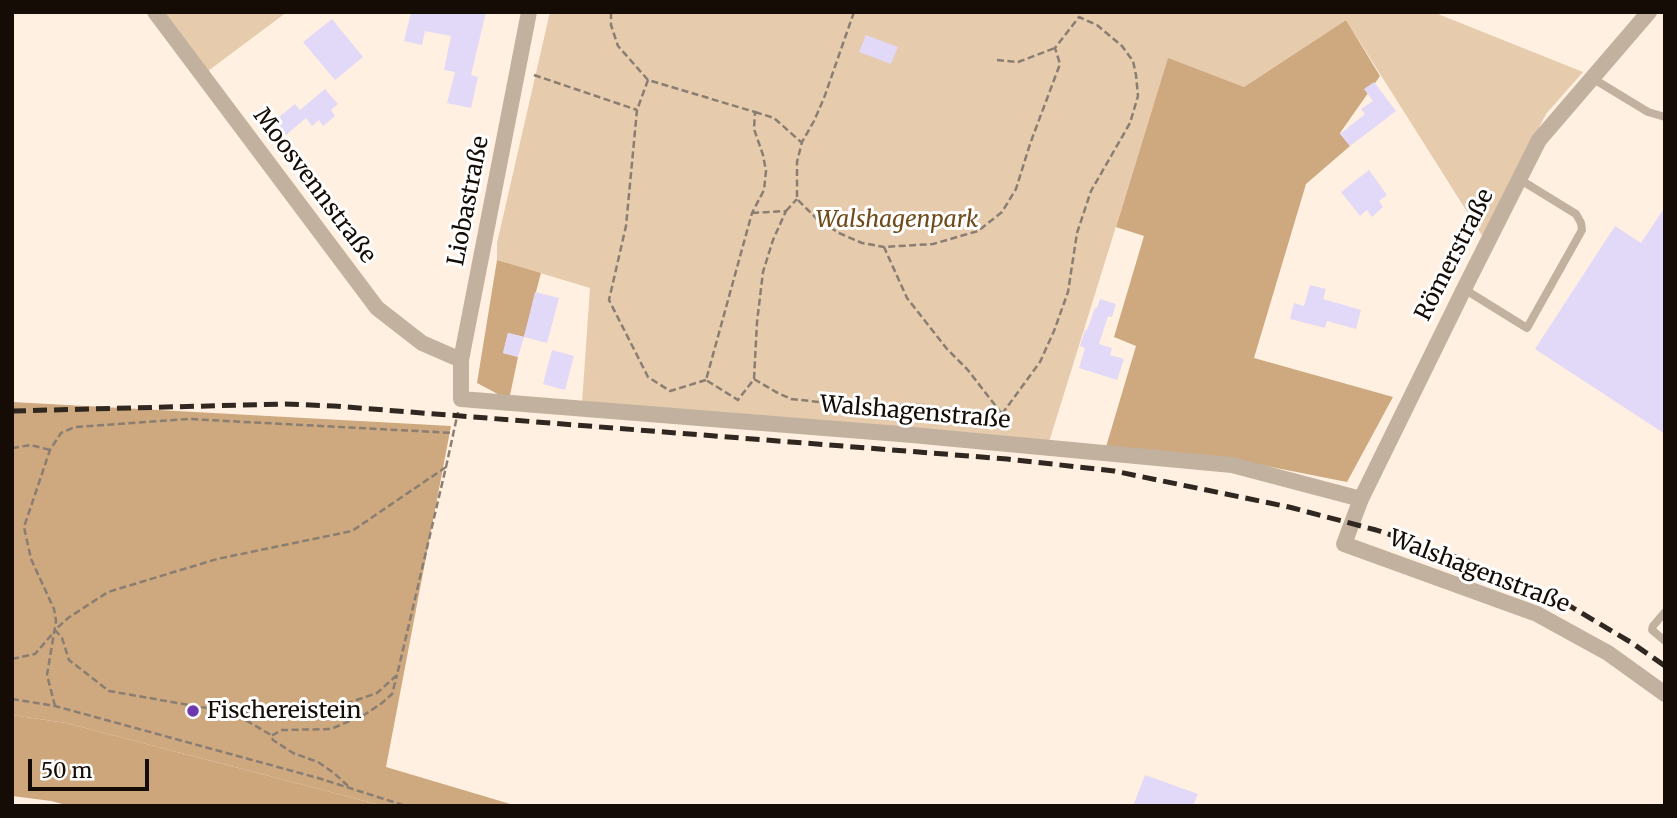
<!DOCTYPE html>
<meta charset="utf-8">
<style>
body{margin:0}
#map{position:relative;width:1677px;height:818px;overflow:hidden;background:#fff0e1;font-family:Merriweather,serif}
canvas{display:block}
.frame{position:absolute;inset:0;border:14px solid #140c05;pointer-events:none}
.scale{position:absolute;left:28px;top:759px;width:121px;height:32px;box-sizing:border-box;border:4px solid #140c05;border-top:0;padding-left:9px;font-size:21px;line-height:24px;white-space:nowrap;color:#140c05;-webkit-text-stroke:5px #fff;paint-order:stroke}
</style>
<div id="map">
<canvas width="1677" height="818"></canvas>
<div class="frame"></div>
<div class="scale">50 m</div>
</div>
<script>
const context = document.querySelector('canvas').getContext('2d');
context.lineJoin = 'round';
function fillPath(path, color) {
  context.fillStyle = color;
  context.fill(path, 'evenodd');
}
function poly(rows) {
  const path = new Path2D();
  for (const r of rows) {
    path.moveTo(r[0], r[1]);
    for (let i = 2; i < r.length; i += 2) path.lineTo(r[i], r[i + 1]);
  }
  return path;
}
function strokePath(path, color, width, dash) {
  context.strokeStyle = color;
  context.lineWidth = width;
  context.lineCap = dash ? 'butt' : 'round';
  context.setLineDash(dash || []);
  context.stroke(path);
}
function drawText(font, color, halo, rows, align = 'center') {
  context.font = font + ' Merriweather,serif';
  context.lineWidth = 6;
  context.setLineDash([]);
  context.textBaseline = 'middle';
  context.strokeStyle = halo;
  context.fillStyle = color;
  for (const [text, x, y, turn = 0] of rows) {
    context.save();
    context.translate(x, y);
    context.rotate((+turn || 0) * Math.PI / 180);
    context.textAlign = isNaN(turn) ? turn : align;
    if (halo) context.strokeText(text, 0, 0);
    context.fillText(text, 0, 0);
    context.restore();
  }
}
const green = poly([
 [164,12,287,12,208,71],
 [550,12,1433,12,1583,72,1546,114,1483,237,1346,20,1244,87,1168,59,1049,442,582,403,590,288,497,260,497,243]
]);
const forest = poly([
 [1346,20,1380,76,1340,133,1350,146,1306,184,1254,358,1393,397,1347,482,1231,459,1106,447,1136,346,1114,337,1144,236,1116,227,1168,58,1244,87],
 [497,260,541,273,524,337,508,333,503,353,518,357,509,400,477,383],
 [12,402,451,426,386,767,517,806,384,806,66,723,12,715]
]);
const water = poly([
 [12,715,66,723,384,806,70,806,51,801,12,796]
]);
const building = poly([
 [411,12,486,12,471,75,478,77,471,108,447,103,455,72,444,70,451,36,425,31,422,45,404,41],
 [332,19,363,57,335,80,303,42],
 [866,35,898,47,891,64,859,52],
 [1374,82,1396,111,1350,146,1340,134,1365,114,1361,109,1373,101,1364,89],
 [325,89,338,104,331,110,335,116,323,126,319,120,312,126,306,118,286,135,274,121,295,104,300,110],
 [1369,170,1387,195,1379,201,1383,207,1372,217,1367,210,1360,216,1341,192],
 [1665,207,1665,434,1535,349,1615,226,1641,243],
 [1310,285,1326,289,1323,299,1361,310,1356,329,1327,321,1325,328,1290,319,1294,303,1304,306],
 [535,292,559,298,547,343,524,337,518,357,503,353,508,333,524,337],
 [1100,299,1116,304,1112,317,1108,316,1099,344,1112,348,1110,355,1124,359,1117,380,1079,368,1085,348,1080,346,1085,330,1087,330,1095,308,1097,308],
 [552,350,574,356,565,390,543,384],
 [1145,775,1198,794,1193,806,1133,806]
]);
const path = poly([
 [611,12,611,25,618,46,648,80],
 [854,12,824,98,814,121,802,142,797,162,797,199,817,219,839,233,862,243,884,247],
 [1165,12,1167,12],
 [997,60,1018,62,1055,48],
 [534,75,637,110],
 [755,112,774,118,801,142],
 [786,211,797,199],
 [754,379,776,392,791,399,847,405,925,405,1002,423],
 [706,380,670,391,648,377,609,300,626,226,637,110,648,80,755,112,754,129,763,155,766,171,764,190,752,213,706,380,738,400,754,379,757,322,763,272,773,240,786,211,752,213],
 [1002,414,1040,362,1054,331,1068,292,1077,233,1091,191,1130,123,1138,96,1136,75,1133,61,1122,46,1097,25,1079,17,1055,48,1060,64,1030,144,1016,189,1002,212,978,231,933,244,884,247,907,298,947,349,967,369,1002,414,1003,428],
 [12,448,31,445,50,450],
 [446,467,352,531,217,559,108,592,68,618,55,630,62,638,69,660,109,691,235,713,313,715,377,693,397,675,446,467,458,412],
 [12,659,35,654,54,632],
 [12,699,55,706,318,778,406,806],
 [55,706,47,675,56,621,54,609,31,559,24,527,50,450,61,433,75,427,189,419,454,433],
 [237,715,271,735],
 [348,786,334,773,318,762,293,753,273,740,271,736,282,730,331,729,364,715,382,703,392,694,397,675]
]);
const service = poly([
 [1592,78,1648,112,1665,117],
 [1464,289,1527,328,1582,230,1581,223,1576,214,1519,179],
 [1665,612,1653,626,1652,630,1665,641]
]);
const minor = poly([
 [155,12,377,308,422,343,461,360],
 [529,12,461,360,461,399,912,435,1232,465,1361,499],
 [1649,12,1539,140,1464,289,1361,499,1344,544,1537,614,1608,653,1665,694]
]);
const rail = poly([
 [12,411,285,404,334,406,1007,459,1114,471,1289,507,1376,530,1468,561,1558,599,1632,643,1665,666]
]);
const markers = [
 [193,711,7,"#6e37ae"]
];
const streetNames = [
 ["Moosvennstraße",314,186,53],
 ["Liobastraße",469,201,-79],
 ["Römerstraße",1455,255,-63],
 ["Walshagenstraße",915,413,5],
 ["Walshagenstraße",1479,572,21]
];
const parkNames = [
 ["Walshagenpark",897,220]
];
const poiNames = [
 ["Fischereistein",207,711]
];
fillPath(green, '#e6cbad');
fillPath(forest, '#cea87e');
fillPath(water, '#cda67c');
fillPath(building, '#e2d8f7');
strokePath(path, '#8a7e73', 2.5, [7, 3.5]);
strokePath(service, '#c2b19e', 8);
strokePath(minor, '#c2b19e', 16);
strokePath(rail, '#302720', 5, [14, 7]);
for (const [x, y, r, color] of markers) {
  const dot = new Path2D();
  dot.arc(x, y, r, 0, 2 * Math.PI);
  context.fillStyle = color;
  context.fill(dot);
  strokePath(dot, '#fff', 2.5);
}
drawText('23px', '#140c05', '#fff', streetNames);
drawText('italic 23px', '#704a19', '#fff', parkNames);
drawText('23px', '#140c05', '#fff', poiNames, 'left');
</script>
